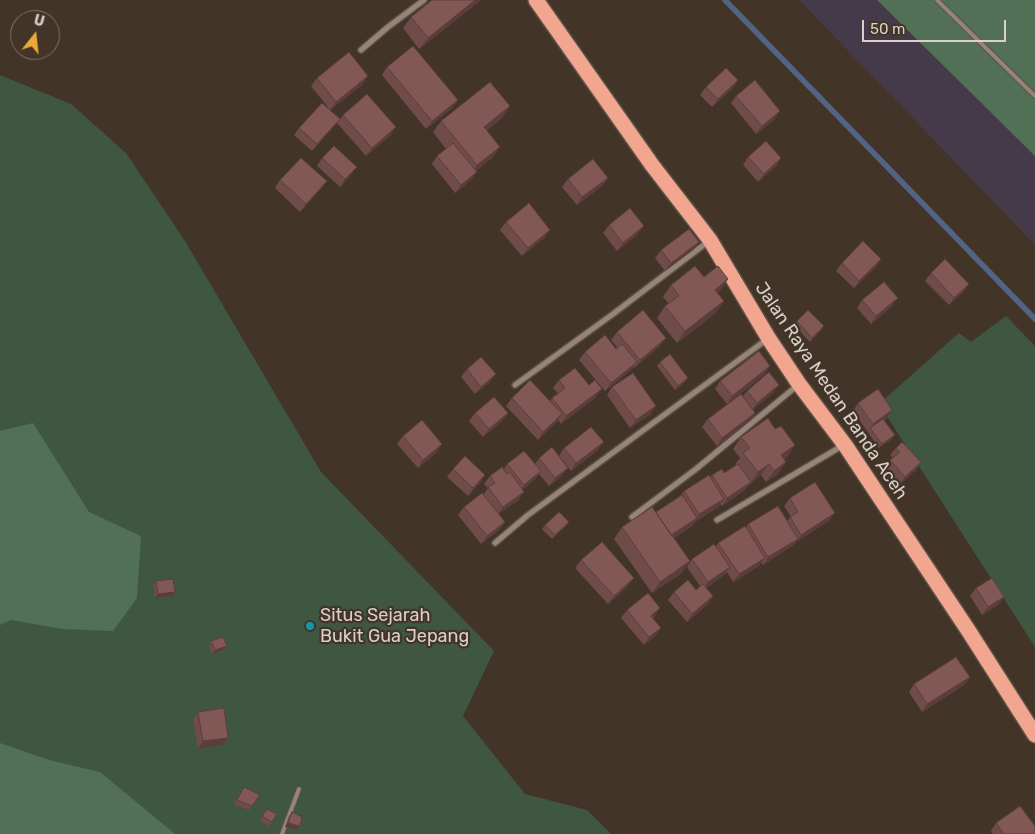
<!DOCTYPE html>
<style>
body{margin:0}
#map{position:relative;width:1035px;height:834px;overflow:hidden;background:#423427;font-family:Rubik,sans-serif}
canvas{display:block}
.north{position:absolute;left:10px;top:10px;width:50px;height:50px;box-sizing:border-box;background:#423427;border:1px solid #7f7268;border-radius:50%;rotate:16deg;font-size:14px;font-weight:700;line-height:20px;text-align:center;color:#dad0c9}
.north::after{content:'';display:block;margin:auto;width:18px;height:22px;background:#eca93b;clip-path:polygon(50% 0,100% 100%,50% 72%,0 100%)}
.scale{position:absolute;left:862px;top:20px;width:144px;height:22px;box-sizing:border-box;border:2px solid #dad0c9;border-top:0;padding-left:6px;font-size:15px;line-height:18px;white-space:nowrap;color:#dad0c9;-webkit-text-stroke:4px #423427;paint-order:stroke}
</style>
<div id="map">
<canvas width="1035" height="834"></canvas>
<div class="north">U</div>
<div class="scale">50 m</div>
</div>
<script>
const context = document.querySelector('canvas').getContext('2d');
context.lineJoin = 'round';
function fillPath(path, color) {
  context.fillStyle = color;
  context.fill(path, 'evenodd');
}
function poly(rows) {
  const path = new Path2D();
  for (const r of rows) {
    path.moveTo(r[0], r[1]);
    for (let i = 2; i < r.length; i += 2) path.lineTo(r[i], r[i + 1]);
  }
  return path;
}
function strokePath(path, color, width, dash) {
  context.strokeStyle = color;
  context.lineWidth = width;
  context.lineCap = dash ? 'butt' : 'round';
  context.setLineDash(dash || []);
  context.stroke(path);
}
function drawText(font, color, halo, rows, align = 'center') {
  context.font = font + ' Rubik,sans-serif';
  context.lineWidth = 4.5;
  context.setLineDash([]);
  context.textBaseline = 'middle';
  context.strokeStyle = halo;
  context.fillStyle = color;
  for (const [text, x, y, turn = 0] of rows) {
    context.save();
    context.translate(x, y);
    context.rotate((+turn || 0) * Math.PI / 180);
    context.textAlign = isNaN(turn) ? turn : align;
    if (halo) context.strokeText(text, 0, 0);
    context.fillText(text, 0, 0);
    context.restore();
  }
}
const industrial = poly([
 [799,0,1035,0,1035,245]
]);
const green = poly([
 [0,75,71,104,126,153,185,241,321,472,494,651,463,716,525,794,587,810,611,834,0,834],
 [1006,316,1035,346,1035,647,879,404,959,333,971,342]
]);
const forest = poly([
 [877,0,1035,0,1035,156],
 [33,423,89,512,141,536,137,598,113,631,62,629,11,620,0,625,0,431],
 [0,743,49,760,100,772,175,834,0,834]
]);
const stream = poly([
 [725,0,1035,319]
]);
const lane = poly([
 [937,0,1035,96],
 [282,834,299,789]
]);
const street = poly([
 [361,50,388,27,424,0],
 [515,385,613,314,709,241],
 [632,517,696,469,798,385],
 [717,520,842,446],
 [495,543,528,515,766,340]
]);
const highway = poly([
 [536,0,652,165,710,240,769,339,799,384,845,445,968,630,1035,735]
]);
const wall = poly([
 [432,0,481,0,419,49,403,28,411,17],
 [387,67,458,100,452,108,426,129,382,75],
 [317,78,363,84,330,110,311,86],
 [738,80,733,88,712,107,700,95,706,87],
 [736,96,775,119,756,134,731,103],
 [510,106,502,118,487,130,492,158,476,171,471,180,455,193,432,164,437,156,446,149,433,132,441,121],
 [343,115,391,135,366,156,337,123,312,151,294,135,299,128,340,119],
 [748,157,781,158,776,166,758,182,743,165],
 [322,158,351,175,340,187,317,166],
 [608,178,602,186,577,205,562,187,568,179],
 [280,180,321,189,300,212,275,188],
 [506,222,545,237,522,256,500,230],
 [609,225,638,234,617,251,603,233],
 [661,250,693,250,665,271,655,258],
 [881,259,876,267,854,288,836,271,842,263],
 [931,273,969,284,963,292,949,305,925,281],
 [704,277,728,279,720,291,717,293,716,313,677,343,657,318,665,306,669,304,663,297,671,285],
 [862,300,892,306,871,324,857,308],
 [797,321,824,326,821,330,810,342,794,325],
 [617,332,660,346,634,368,634,367,631,370,605,391,579,360,585,352,616,349,617,347,611,340],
 [660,362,685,382,675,390,657,366],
 [467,369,490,382,475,394,461,377],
 [765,374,727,404,715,389,720,381],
 [559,380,596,397,561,424,558,420,538,440,506,406,512,398,550,401,552,398,558,393,553,388],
 [612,387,651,414,630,428,607,395],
 [747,391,773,393,753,409,755,413,750,421,717,446,702,427,708,419,743,396],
 [858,403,887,418,884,420,892,439,879,448,853,411],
 [475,413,508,413,502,421,483,437,469,421],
 [775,429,795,445,787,457,784,459,778,474,766,482,761,475,750,484,745,490,722,506,720,504,718,507,695,522,692,526,674,538,682,573,652,593,614,539,622,527,656,512,681,495,684,491,710,478,712,475,724,473,736,466,735,464,740,458,733,449,741,437],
 [403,436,437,452,418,468,397,444],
 [564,448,598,450,571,471,559,456],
 [896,448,921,462,916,470,899,485,884,468,893,458,890,455],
 [539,458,562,476,549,486,539,474,535,479,522,490,519,500,498,514,505,522,499,530,481,544,458,515,464,507,483,495,488,488,484,484,490,476,504,469,507,464,535,464],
 [453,469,480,483,468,496,447,477],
 [790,498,829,521,796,542,792,546,763,565,761,562,759,566,733,582,727,572,724,575,706,588,713,596,708,604,687,622,668,600,674,592,696,590,700,586,687,567,692,559,716,547,718,543,746,528,748,524,787,521,791,517,784,506],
 [545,525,566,526,552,539,542,529],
 [581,560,628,586,608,604,575,568],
 [156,581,172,596,155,598,153,585],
 [976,588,1004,597,998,605,982,615,970,596],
 [627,610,655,616,653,618,655,636,644,645,621,618],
 [211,641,227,646,224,650,212,654,209,645],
 [970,677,964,685,922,712,909,692,914,684],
 [198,712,228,738,223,745,198,749,193,720],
 [242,791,260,795,249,810,234,804],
 [267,809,272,822,269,826,260,820],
 [292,812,300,826,297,830,285,827,289,816],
 [996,823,1035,834,993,834,991,831]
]);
const shadedWall = poly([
 [475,0,481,0,419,49,428,38],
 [368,76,363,84,330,110,336,102],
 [738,80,733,88,712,107,718,99],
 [458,100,452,108,426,129,432,121],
 [510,106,502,118,476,138,484,127],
 [780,111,775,119,756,134,762,126],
 [340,119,334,127,312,151,317,144],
 [396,127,391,135,366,156,372,148],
 [500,147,492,158,469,177,477,165],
 [781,158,776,166,758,182,764,174],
 [357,167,351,175,340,187,345,179],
 [477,172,471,180,455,193,461,185],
 [608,178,602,186,577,205,582,197],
 [327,181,321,189,300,212,306,204],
 [644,226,638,234,617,251,623,243],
 [550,230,545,237,522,256,528,248],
 [699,242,693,250,665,271,671,263],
 [881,259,876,267,854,288,859,281],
 [728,279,720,291,706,301,715,290],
 [969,284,963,292,949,305,954,298],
 [898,298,892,306,871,324,876,316],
 [724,301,716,313,677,343,685,331],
 [824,326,821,330,810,342,812,338],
 [666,338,660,346,634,368,640,360],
 [637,362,631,370,605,391,611,383],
 [770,366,765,374,727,404,732,396],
 [496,374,490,382,475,394,481,387],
 [688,378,685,382,675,390,678,386],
 [779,385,773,393,751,411,757,403],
 [602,389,596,397,561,424,566,416],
 [656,406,651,414,630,428,636,420],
 [892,410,887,418,871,429,870,428,867,432,873,424],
 [508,413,502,421,483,437,489,429],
 [755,413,750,421,717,446,722,438],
 [562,414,557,422,538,440,543,432],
 [895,435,892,439,879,448,882,444],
 [604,442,598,450,571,471,576,463],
 [442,444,437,452,418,468,423,460],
 [795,445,787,457,773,467,781,455],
 [786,462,778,474,766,482,774,471],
 [921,462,916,470,899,485,905,477],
 [769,464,761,475,750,484,758,472],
 [568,468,562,476,549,486,555,478],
 [541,471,535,479,519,493,524,485],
 [485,475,480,483,468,496,473,488],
 [751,482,745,490,722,506,727,498],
 [524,492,519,500,497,515,503,507],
 [724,499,718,507,695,522,692,526,665,544,670,536,696,519,699,514],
 [835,513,829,521,796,542,801,535],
 [505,522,499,530,481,544,487,536],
 [569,522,566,526,552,539,555,535],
 [798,539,792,546,763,565,768,557],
 [765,558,759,566,733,582,739,574],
 [690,561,682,573,652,593,660,582],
 [730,567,724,575,703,590,708,582],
 [634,578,628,586,608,604,614,596],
 [175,592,172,596,155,598,158,594],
 [713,596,708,604,687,622,692,614],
 [1004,597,998,605,982,615,988,607],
 [660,608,655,616,646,624,651,616],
 [661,628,655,636,644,645,649,637],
 [227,646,224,650,212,654,215,650],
 [970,677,964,685,922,712,927,704],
 [228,738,223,745,198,749,203,741],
 [288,823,300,826,297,830,285,827]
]);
const building = poly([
 [432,0,475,0,428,38,411,17,432,0],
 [413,46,458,100,432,121,387,67,413,46],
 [349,52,368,76,336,102,317,78,349,52],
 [726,68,738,80,718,99,706,87,726,68],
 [755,80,780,111,762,126,736,96,755,80],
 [490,82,510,106,484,127,500,147,477,165,441,121,490,82],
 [367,94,396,127,372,148,343,115,367,94],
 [322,103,340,119,317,144,299,128,322,103],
 [766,141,781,158,764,174,748,157,766,141],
 [453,143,477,172,461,185,437,156,453,143],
 [334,146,357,167,345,179,322,158,334,146],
 [301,158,327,181,306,204,280,180,301,158],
 [593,159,608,178,582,197,568,179,593,159],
 [529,203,550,230,528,248,506,222,529,203],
 [630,208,644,226,623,243,609,225,630,208],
 [689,229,699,242,671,263,661,250,689,229],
 [863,241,881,259,859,281,842,263,863,241],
 [945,259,969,284,954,298,931,273,945,259],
 [695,266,704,277,718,266,728,279,715,290,724,301,685,331,665,306,679,296,671,285,695,266],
 [884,282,898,298,876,316,862,300,884,282],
 [643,310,666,338,640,360,617,332,643,310],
 [808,310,824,326,812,338,797,321,808,310],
 [605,335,616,349,622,344,637,362,611,383,585,352,605,335],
 [759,351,770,366,732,396,720,381,759,351],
 [670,354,688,378,678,386,660,362,670,354],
 [481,357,496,374,481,387,467,369,481,357],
 [575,368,589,385,595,380,602,389,566,416,552,398,565,388,559,380,575,368],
 [769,372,779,385,757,403,747,391,769,372],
 [633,373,656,406,636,420,612,387,633,373],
 [530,380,562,414,543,432,512,398,530,380],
 [878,389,892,410,873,424,858,403,878,389],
 [741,394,755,413,722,438,708,419,741,394],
 [494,397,508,413,489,429,475,413,494,397],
 [768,418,775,429,781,426,795,445,781,455,786,462,774,471,769,464,758,472,743,453,750,448,741,437,768,418],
 [883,419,895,435,882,444,870,428,883,419],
 [422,420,442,444,423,460,403,436,422,420],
 [591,427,604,442,576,463,564,448,591,427],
 [902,442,921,462,905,477,890,460,900,452,896,448,902,442],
 [552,447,568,468,555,478,539,458,552,447],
 [524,451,541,471,524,485,507,464,524,451],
 [465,456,485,475,473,488,453,469,465,456],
 [738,464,751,482,727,498,712,475,722,469,724,473,738,464],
 [502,467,507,474,510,472,524,492,503,507,488,487,495,483,490,476,502,467],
 [709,475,724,499,699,514,684,491,709,475],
 [815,482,835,513,801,535,790,517,798,512,790,498,815,482],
 [482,493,505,522,487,536,464,507,482,493],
 [682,495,697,518,671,535,656,512,682,495],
 [778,506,798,539,768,557,748,524,778,506],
 [652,507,690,561,660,582,622,527,652,507],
 [559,512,569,522,555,535,545,525,559,512],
 [745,526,765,558,739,574,718,543,745,526],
 [602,542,634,578,614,596,581,560,602,542],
 [714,544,730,567,708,582,692,559,714,544],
 [992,578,1004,597,988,607,976,588,992,578],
 [173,579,175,592,158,594,156,581,173,579],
 [688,580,696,590,703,584,713,596,692,614,674,592,688,580],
 [648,593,660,608,651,616,661,628,649,637,627,610,648,593],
 [223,637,227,646,215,650,211,641,223,637],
 [956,657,970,677,927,704,914,684,956,657],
 [224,708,228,738,203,741,198,712,224,708],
 [244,787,260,795,252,806,237,800,244,787],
 [1020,806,1035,826,1035,834,1004,834,996,823,1020,806],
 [267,809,277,814,272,822,262,816,267,809],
 [292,812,302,817,300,826,288,823,292,812]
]);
const markers = [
 [310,626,5,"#0f9aa8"]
];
const streetNames = [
 ["Jalan Raya Medan Banda Aceh",831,391,56]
];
const poiNames = [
 ["Situs Sejarah",320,616],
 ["Bukit Gua Jepang",320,637]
];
fillPath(industrial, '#453a49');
fillPath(green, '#3f5741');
fillPath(forest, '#517055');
strokePath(stream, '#516484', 5.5);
strokePath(lane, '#5d5147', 6);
strokePath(street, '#5d5147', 8);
strokePath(highway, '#5d5147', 18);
strokePath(lane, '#968577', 4);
strokePath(street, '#968577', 5);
strokePath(highway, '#f2a58f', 15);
fillPath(wall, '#704c49');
fillPath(shadedWall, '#5b3e3c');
fillPath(building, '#825855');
strokePath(building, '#5b3e3c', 1);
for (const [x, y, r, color] of markers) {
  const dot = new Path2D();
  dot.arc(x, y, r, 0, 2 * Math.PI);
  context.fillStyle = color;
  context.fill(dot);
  strokePath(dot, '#423427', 2);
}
drawText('18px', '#dad0c9', '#423427', streetNames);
drawText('18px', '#dad0c9', '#423427', poiNames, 'left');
</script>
